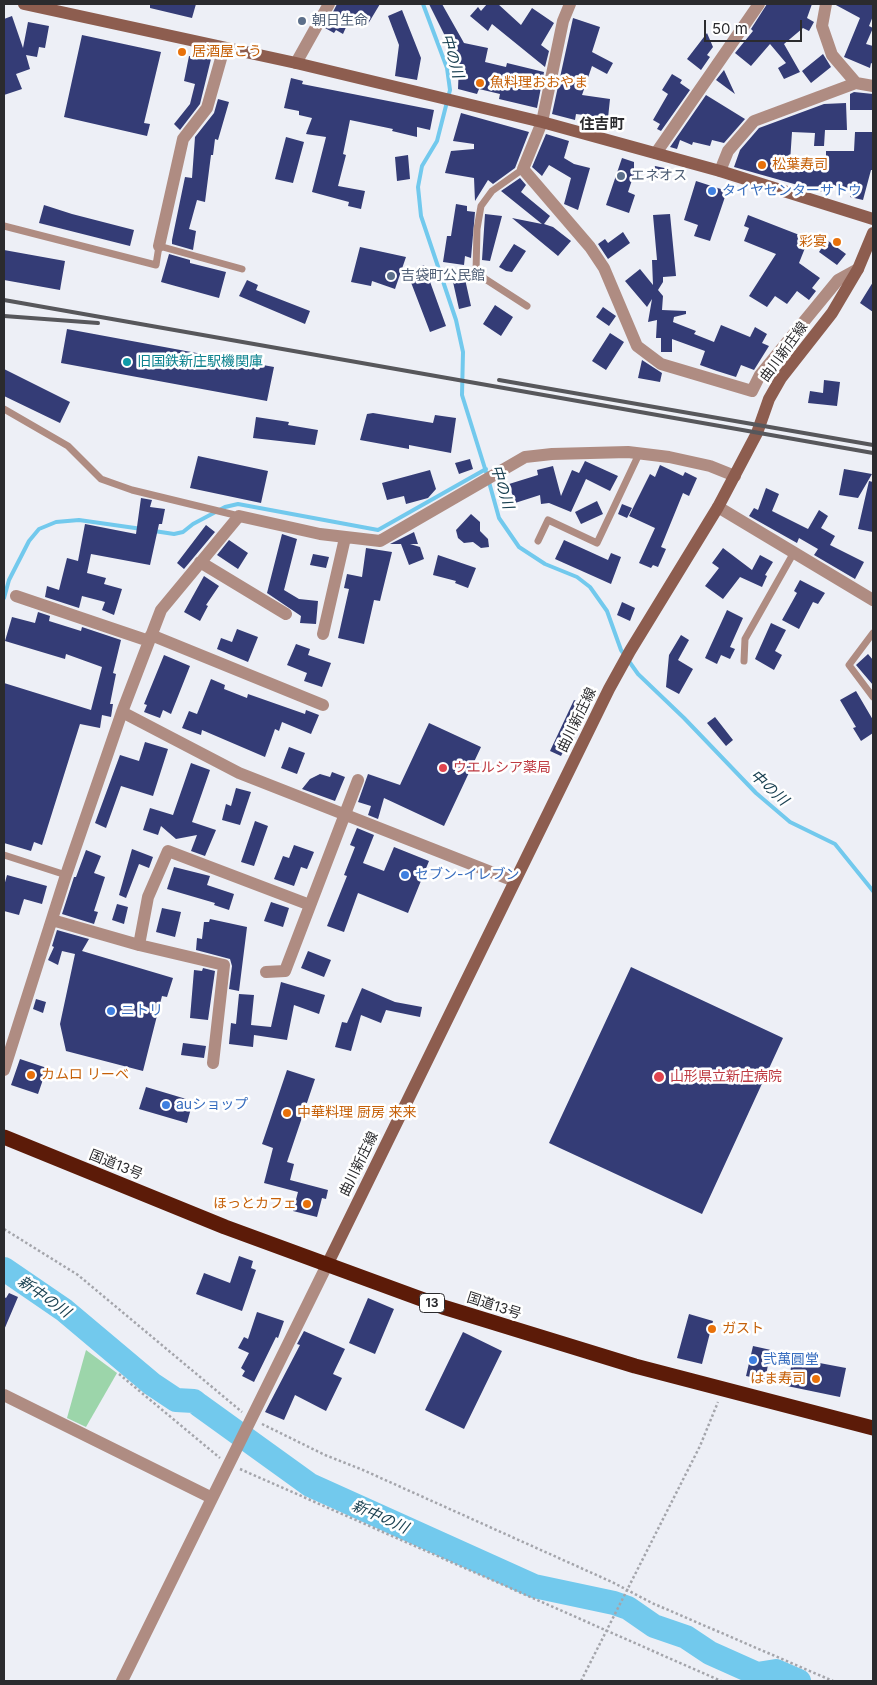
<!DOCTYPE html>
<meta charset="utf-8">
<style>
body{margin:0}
#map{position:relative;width:877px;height:1685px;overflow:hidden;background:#edeff6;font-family:Inter,sans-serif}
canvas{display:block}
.frame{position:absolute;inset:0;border:5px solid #2b2b2e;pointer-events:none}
.scale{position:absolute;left:704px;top:20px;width:98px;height:22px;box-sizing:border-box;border:2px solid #2b2b2e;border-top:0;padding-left:6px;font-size:15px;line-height:18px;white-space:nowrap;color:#2b2b2e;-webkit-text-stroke:4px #fff;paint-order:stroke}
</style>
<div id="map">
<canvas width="877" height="1685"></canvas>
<div class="frame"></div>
<div class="scale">50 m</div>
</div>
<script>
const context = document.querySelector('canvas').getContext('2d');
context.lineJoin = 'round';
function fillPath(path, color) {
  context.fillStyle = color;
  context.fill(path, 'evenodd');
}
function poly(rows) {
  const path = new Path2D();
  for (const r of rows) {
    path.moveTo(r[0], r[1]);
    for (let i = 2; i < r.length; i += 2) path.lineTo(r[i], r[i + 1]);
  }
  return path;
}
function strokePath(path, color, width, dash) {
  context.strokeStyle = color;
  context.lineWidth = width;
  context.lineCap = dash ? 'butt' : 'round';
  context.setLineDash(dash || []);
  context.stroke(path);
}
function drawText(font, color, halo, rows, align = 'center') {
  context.font = font + ' Inter,"Noto Sans JP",sans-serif';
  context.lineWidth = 5;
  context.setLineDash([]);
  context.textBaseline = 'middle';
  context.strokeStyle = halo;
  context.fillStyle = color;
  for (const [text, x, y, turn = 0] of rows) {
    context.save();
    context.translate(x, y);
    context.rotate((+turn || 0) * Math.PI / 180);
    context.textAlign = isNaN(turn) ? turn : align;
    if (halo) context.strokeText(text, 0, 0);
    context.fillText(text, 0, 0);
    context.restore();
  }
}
const green = poly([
 [86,1350,117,1373,86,1427,67,1418]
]);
const stream = poly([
 [423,4,447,68,450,90,437,141,422,166,418,187,421,216,456,320,463,352,462,395,487,475],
 [489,482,499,518,519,547,545,564,577,577,590,587,607,611,621,650,638,674,684,718,756,793,790,822,835,844,873,891],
 [154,531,174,534,183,532,193,524,225,507,238,504,378,530,486,469],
 [4,598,9,580,29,541,39,529,56,522,79,520,142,529]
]);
const river = poly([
 [4,1269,64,1310,152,1384,176,1400,194,1401,199,1405,310,1485,534,1586,614,1603,628,1608,654,1626,686,1637,710,1653,757,1674,776,1671,799,1681]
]);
const building = poly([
 [150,4,196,4,192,18,150,8],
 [337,4,380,4,368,24,347,25,343,34,336,30,334,33,325,28],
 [429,4,442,4,464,43,488,48,485,62,506,67,507,63,544,72,537,108,499,99,500,94,479,89,477,94,458,89,459,64],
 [487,4,498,4,521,25,532,8,554,23,541,45,549,51,545,67,492,24,488,31,470,16,478,7,481,11],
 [767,4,812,4,807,18,814,22,809,31,803,28,784,44,800,72,784,79,778,68,786,63,770,44,751,66,735,53,753,31,751,29],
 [834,4,873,4,873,16,869,26,873,28,866,44,873,46,873,64,871,63,870,68,844,57,860,18],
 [402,10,421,58,417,80,395,76,399,45,388,16],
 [12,16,23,48,28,22,49,26,45,48,39,47,37,57,26,55,30,69,16,74,22,89,4,95,4,19],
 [573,18,600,27,592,52,613,63,607,74,592,66,582,95,610,99,608,118,576,114,575,120,552,114],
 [707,33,713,47,707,55,710,57,701,70,687,59],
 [82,35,161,52,144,123,150,124,147,136,64,117],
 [823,54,831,67,811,83,802,71],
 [189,56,211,59,200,104,180,130,174,124,190,104,195,84,184,81],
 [724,70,735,94,716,80],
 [672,74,682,80,680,83,690,90,661,131,657,129,660,124,653,120,668,94,662,90],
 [291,78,303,81,302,84,434,110,430,130,417,127,417,137,392,131,393,129,350,120,343,154,346,155,338,186,365,191,361,209,348,206,349,202,312,192,326,137,306,134,312,118,299,115,299,111,284,108],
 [854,92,873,94,873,110,850,110,850,94],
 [706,95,745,119,724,143,712,140,710,146,693,142,692,145,680,140,677,149,670,147],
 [218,99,229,102,218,140,215,139,213,155,211,155,205,202,197,200,189,229,196,231,193,250,172,244,172,240,185,177,192,178,195,137,214,113],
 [846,103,847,130,825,130,824,146,814,146,815,133,792,132,790,162,826,171,826,151,854,151,855,132,873,132,873,170,871,170,863,200,850,197,852,190,829,184,826,193,734,167,740,150,759,128,824,104],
 [461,113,529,132,515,168,493,184,488,180,475,201,474,178,445,173,451,151,474,149,474,144,453,141],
 [546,134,569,141,564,158,574,164,590,168,578,210,564,204,571,178,549,165,542,176,532,167],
 [286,137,304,142,293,183,275,179],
 [408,155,410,179,397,181,395,157],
 [622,158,634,162,634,174,628,192,635,195,629,213,606,205],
 [655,166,669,169,666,179,652,175],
 [520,178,526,185,521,192,550,216,544,224,553,227,571,241,558,256,512,218,542,224,501,191],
 [696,181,727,191,710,241,694,236,698,225,684,220],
 [456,204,467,206,467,211,475,212,471,258,465,256,464,265,443,262,447,236,451,236],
 [44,205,72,214,134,230,130,246,39,223],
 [485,214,502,216,490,261,482,260],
 [670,214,676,276,663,277,663,282,658,290,663,296,662,310,686,311,686,314,674,317,673,322,696,331,694,334,714,342,721,325,750,337,755,327,767,334,762,343,769,346,754,370,741,365,736,377,717,371,700,365,705,351,672,339,672,352,661,352,661,338,656,338,657,320,648,322,652,299,647,307,625,281,640,269,653,285,652,260,657,260,653,215],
 [748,215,802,236,798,245,805,248,799,263,820,278,812,288,816,291,809,300,797,291,787,304,775,296,767,307,749,296,776,254,744,241,749,228,744,226],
 [623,232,630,243,608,259,598,244,605,239,608,243],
 [827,240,846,254,837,265,819,252],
 [514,244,526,251,512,272,506,271,499,267],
 [360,247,406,257,395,289,372,281,371,286,351,282],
 [4,250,65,261,60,290,4,280],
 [169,254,190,260,190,263,226,272,219,298,161,282],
 [424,265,446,326,430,332,407,272],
 [465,279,471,306,459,309,453,282],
 [247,280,258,285,256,290,310,311,305,324,239,296],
 [873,282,873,312,860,303],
 [495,305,513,317,501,336,483,324],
 [603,307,616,316,609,326,596,317],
 [67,329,202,354,212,359,213,356,274,367,267,401,61,363],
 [610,333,624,342,606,370,592,361],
 [642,360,662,373,660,382,638,378],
 [4,369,70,402,60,423,4,396],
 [824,380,840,382,837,406,808,403,810,391,823,393],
 [373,413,433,423,435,415,456,418,451,453,409,445,409,449,360,440,367,414],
 [256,417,289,422,288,425,318,430,315,445,253,438],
 [198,456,268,471,261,503,190,488],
 [470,459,473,469,459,474,455,463],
 [585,461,618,476,610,491,586,479,571,512,549,503,541,504,540,495,515,503,509,484,538,475,537,470,553,466,561,496,572,470,579,473],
 [660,465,683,476,685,472,697,478,689,496,683,493,661,547,666,549,658,567,653,565,651,568,639,563,655,528,629,516,650,474,655,477],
 [844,469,872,474,858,498,839,495],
 [430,470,436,489,428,498,406,504,404,496,387,500,382,483],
 [869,481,873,482,873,532,858,529],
 [766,488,779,494,772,511,808,529,819,510,828,516,821,528,835,536,830,545,864,562,855,579,814,555,818,549,799,538,797,543,749,516,754,508,758,510],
 [141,498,152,500,150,507,165,509,162,524,159,524,150,565,91,554,87,573,106,578,104,584,122,589,114,615,102,610,105,602,82,596,79,608,45,597,47,586,59,590,67,558,78,561,85,524,136,534],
 [597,501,603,514,581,524,575,512],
 [622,504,632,508,627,518,618,514],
 [471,514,480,522,480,531,488,539,489,547,481,548,473,542,464,543,458,538,456,530],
 [206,525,215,532,184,569,177,563],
 [414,532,418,544,410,544,420,547,424,559,409,565,401,544,390,544],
 [282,534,297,539,284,590,299,599,318,601,316,624,300,623,301,616,267,593],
 [229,540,248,553,238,569,217,555],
 [564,540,608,560,611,553,621,557,611,584,555,559],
 [366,548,392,552,380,601,374,600,364,644,338,638,349,589,344,588,347,574,362,577],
 [723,548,752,570,760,555,773,562,765,575,767,576,762,587,740,577,723,599,705,586,719,568,712,563],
 [313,554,329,557,326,568,310,565],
 [438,555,476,568,468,588,455,583,456,581,433,575],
 [204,576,219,586,206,605,208,606,200,621,184,612],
 [800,580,825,593,818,604,813,602,799,629,782,620,797,593,794,591],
 [622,602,635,608,630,621,617,615],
 [727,610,743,618,730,647,735,649,730,659,721,655,717,664,705,658],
 [38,612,50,616,49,621,81,631,82,627,121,640,113,673,116,674,110,704,113,704,111,717,102,715,100,728,80,724,42,845,34,842,31,851,4,843,4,683,91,710,102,667,66,654,65,659,5,641,12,617,35,623],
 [771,623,786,630,775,651,782,655,774,670,755,659],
 [237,629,258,637,248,662,217,649,221,638,232,642],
 [681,635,689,640,678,660,693,669,679,694,666,687,669,655],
 [296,644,310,649,308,655,331,663,322,687,304,681,307,673,287,665],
 [868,654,873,660,873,685,856,665],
 [164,655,190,666,171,714,163,710,160,718,144,712,147,705,144,704],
 [211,679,225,685,224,689,247,698,248,694,305,714,306,710,319,715,311,734,282,722,279,731,275,729,265,757,202,730,201,735,182,728,189,711,197,714],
 [856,691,873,720,873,733,861,741,853,728,856,727,840,700],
 [583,695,592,699,569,750,565,748,561,756,550,751,574,700,579,702],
 [715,717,733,740,726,746,707,723],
 [429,723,481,747,444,826,384,798,378,819,368,815,371,806,358,802,368,774,400,785],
 [145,742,168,749,153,796,121,786,106,828,95,823,120,755,139,761],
 [289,747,305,753,297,774,281,768],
 [191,763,210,770,192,822,216,830,205,856,191,851,197,835,176,839,161,826,158,835,143,830,150,808,173,815],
 [332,772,345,777,335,801,302,789,310,779,320,774,330,777],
 [236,788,251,792,240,825,222,820,226,804,231,806],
 [255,821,268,826,254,866,241,862],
 [357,828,374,835,363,863,384,871,394,847,429,861,408,913,358,893,344,932,327,926,347,876,344,875,355,847,350,845],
 [294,845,314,852,307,869,301,867,294,886,274,879,283,856,289,858],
 [132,849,153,857,149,868,139,864,126,898,119,895],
 [86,850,101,856,94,873,105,877,94,911,98,912,94,924,62,914,74,877,76,877],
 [174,867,210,876,207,885,234,894,229,910,214,905,215,903,167,889],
 [7,875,47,886,42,904,24,899,19,915,4,911,4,886],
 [271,902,289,908,283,927,264,921],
 [117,904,128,907,124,924,112,920],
 [162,908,181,912,175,937,156,932],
 [210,919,247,927,239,991,229,989,232,966,230,959,196,950,197,938,202,939,204,922,209,922],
 [57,930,89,939,82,951,173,978,167,997,162,996,143,1071,66,1051,60,1024,75,954,62,951,58,965,48,960,54,947,52,946],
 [308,951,331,960,324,977,301,968],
 [631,967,783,1038,702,1214,549,1143],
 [203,968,215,971,208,1020,190,1018,194,970,202,971],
 [281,982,325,995,319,1014,294,1005,287,1040,254,1035,253,1047,229,1044,231,1023,236,1024,239,994,254,995,251,1025,271,1027],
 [362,988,395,1002,422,1007,420,1017,386,1010,381,1023,361,1015,351,1051,335,1047,342,1022,347,1023],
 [36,999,46,1002,43,1013,33,1009],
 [183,1043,206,1046,204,1058,181,1055],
 [20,1059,47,1068,38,1094,11,1085],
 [287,1070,315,1079,287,1162,294,1164,290,1180,328,1190,326,1199,322,1198,317,1217,293,1211,298,1192,264,1183,273,1148,262,1144],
 [146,1087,193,1101,187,1123,139,1109],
 [239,1256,253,1261,251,1268,256,1270,242,1311,196,1294,204,1273,230,1283],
 [9,1293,18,1297,4,1330,4,1297,6,1298],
 [368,1298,394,1309,375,1354,349,1343],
 [257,1312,284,1321,278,1338,276,1337,254,1382,242,1376,245,1371,241,1368,249,1353,238,1348,244,1337,248,1339],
 [689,1314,713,1321,702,1364,677,1358],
 [304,1331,345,1349,333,1374,342,1378,326,1411,295,1395,284,1420,265,1412,300,1345,297,1344],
 [463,1332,502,1351,464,1429,425,1410],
 [753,1346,771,1350,765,1380,746,1376],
 [793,1358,846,1368,840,1397,787,1386]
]);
const path = poly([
 [4,1229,78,1275,242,1412],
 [119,1374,220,1458],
 [262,1424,325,1455,363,1470,612,1582,652,1603,833,1681],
 [240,1469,721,1681],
 [581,1681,700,1446,718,1402]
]);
const lane = poly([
 [523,169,492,191,481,206,477,229,476,273,527,306],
 [4,226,156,265,159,246,242,269],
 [4,409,68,446,101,479,132,490,239,516],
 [538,541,548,520,597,543,639,454],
 [873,633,849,665,873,697],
 [744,661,745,639,793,554],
 [4,855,66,875]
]);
const street = poly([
 [570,4,563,21,542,122,523,169,590,247,604,268,637,346,661,364,752,391,760,375,838,280,858,269],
 [826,4,822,26,832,55,856,83],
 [296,63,329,4],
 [656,153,759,4],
 [720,171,728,151,754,121,856,83,873,86],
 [159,246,183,139,207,108,224,48],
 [718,507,873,600],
 [200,562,286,614],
 [16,596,149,641],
 [323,634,345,538],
 [151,635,323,705],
 [122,712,239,773,514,881],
 [52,920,139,945,224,965,213,1063],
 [139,945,148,897,168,851,310,905],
 [266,972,285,971,358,780],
 [4,1070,66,875,122,712,161,610,239,516,320,534,380,541,525,457,552,454,628,452,669,457,710,466,735,476],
 [4,1395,212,1498],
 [122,1681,327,1265]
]);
const secondary = poly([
 [24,4,296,63,542,122,720,171,873,219],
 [327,1265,609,689,630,651,718,507,757,433,769,399,781,378,832,313,858,269,873,233]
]);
const highway = poly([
 [4,1137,225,1227,443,1307,635,1366,873,1428]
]);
const rail = poly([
 [4,300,873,453],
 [4,316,98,323],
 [499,380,873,445]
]);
const markers = [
 [302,21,5,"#5c6f8a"],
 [182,52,5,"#e8710a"],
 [480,83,5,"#e8710a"],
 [762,165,5,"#e8710a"],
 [621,176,5,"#5c6f8a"],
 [712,191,5,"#3f7fe0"],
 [837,242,5,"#e8710a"],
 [391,276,5,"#5c6f8a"],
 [127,362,5,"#0f9aa8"],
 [443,768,5,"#e0444e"],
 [405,875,5,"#3f7fe0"],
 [111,1011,5,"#3f7fe0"],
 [31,1075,5,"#e8710a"],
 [659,1077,6,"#e0444e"],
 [166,1105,5,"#3f7fe0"],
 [287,1113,5,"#e8710a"],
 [307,1204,5,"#e8710a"],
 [712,1329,5,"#e8710a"],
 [753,1360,5,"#3f7fe0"],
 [816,1379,5,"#e8710a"]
];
const shields = [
 [432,1303,25]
];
const shieldNames = [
 ["13",432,1303]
];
const serviceNames = [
 ["朝日生命",312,21],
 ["エネオス",631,176],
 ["吉袋町公民館",401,276]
];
const foodNames = [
 ["居酒屋こう",192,52],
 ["魚料理おおやま",490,83],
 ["松葉寿司",772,165],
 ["彩宴",827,242,"right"],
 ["カムロ リーベ",41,1075],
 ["中華料理 厨房 来来",297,1113],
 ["ほっとカフェ",297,1204,"right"],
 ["ガスト",722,1329],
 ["はま寿司",806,1379,"right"]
];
const shopNames = [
 ["タイヤセンターサトウ",722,191],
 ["セブン-イレブン",415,875],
 ["ニトリ",121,1011],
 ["auショップ",176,1105],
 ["弐萬圓堂",763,1360]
];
const streetNames = [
 ["曲川新庄線",784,352,-54],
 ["曲川新庄線",577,720,-64],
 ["曲川新庄線",359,1164,-64],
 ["国道13号",116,1165,22],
 ["国道13号",494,1306,18]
];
const cultureNames = [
 ["旧国鉄新庄駅機関庫",137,362]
];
const healthNames = [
 ["ウエルシア薬局",453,768],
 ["山形県立新庄病院",670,1077]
];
const waterNames = [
 ["中の川",452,56,74],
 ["中の川",502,487,73],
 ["中の川",769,788,42],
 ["新中の川",44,1297,35],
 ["新中の川",380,1517,24]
];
const neighbourhoodNames = [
 ["住吉町",602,124]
];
fillPath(green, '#9cd5aa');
strokePath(stream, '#72c9ed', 4);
strokePath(river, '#72c9ed', 24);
fillPath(building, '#343c76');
strokePath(path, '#a4a5ab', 2.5, [2.5, 2.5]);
strokePath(lane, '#af8c82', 7);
strokePath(street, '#af8c82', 12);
strokePath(secondary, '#8d5d4f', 12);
strokePath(highway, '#5c1b08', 15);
strokePath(rail, '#57575b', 4);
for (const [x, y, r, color] of markers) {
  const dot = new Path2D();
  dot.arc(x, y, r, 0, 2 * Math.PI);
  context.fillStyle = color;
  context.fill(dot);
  strokePath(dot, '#fff', 2);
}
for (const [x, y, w] of shields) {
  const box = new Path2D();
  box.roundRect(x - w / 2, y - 9.5, w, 19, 4);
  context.fillStyle = '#fff';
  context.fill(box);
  strokePath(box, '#2b2b2e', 1);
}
drawText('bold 12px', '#2b2b2e', null, shieldNames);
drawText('14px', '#4e5e75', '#fff', serviceNames, 'left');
drawText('14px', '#c56008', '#fff', foodNames, 'left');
drawText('14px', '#366cbe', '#fff', shopNames, 'left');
drawText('14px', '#2b2b2e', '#fff', streetNames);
drawText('14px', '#0d838f', '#fff', cultureNames, 'left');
drawText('14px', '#be3a42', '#fff', healthNames, 'left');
drawText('italic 15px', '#1b4252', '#fff', waterNames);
drawText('bold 15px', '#2b2b2e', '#fff', neighbourhoodNames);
</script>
